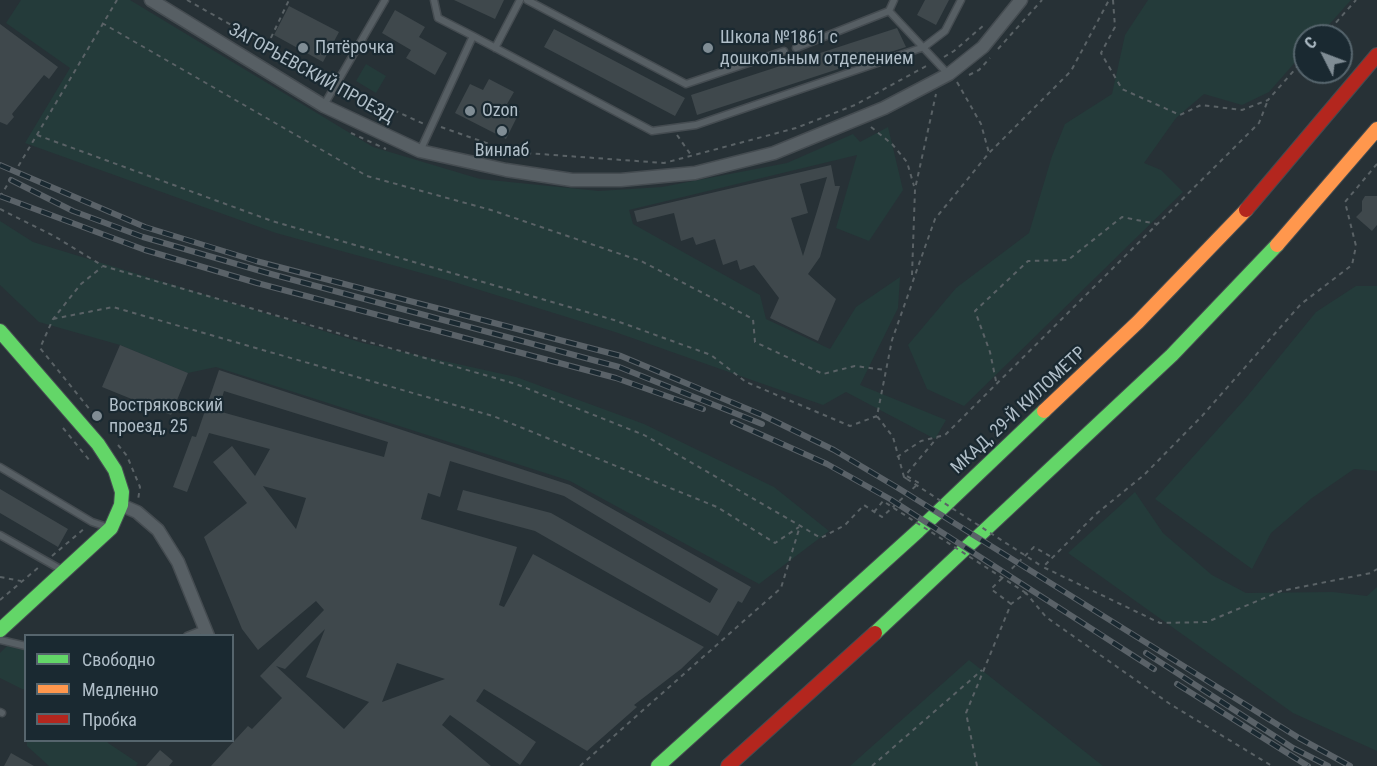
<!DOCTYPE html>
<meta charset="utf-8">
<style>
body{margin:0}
#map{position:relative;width:1377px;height:766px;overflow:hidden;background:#273136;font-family:"Roboto Condensed",sans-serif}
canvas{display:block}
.legend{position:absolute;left:24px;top:634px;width:210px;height:108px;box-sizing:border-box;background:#1a2931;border:2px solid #56656d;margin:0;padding:8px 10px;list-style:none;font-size:18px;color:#b0bec8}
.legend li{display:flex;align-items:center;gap:12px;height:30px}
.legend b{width:30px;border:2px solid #56656d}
.north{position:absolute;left:1293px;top:24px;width:60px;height:60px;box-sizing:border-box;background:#1a2931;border:2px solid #56656d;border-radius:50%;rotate:312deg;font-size:16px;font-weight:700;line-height:24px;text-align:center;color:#b0bec8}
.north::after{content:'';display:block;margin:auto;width:21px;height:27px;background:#808d95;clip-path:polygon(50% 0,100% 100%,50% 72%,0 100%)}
</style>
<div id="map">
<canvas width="1377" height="766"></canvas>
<ul class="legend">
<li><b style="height:8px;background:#63d668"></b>Свободно</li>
<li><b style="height:8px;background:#ff974d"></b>Медленно</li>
<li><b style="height:8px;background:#b3261e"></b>Пробка</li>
</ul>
<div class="north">С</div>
</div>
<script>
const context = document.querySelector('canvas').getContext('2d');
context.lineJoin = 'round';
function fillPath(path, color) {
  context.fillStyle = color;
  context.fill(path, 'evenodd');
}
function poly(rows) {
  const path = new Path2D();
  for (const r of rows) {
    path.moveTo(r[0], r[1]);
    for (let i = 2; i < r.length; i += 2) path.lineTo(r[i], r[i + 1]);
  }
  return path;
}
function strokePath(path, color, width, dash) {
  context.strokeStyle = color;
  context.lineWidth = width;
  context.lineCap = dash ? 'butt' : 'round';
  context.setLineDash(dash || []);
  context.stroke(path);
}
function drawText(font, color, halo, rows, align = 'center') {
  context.font = font + ' "Roboto Condensed",sans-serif';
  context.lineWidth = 4.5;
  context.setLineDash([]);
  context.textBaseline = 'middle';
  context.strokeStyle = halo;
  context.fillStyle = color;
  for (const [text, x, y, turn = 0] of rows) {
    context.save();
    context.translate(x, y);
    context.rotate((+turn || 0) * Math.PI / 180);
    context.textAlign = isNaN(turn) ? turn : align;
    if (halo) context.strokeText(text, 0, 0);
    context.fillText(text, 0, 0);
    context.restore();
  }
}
const green = poly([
 [21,0,130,0,373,147,480,179,599,191,662,187,787,163,853,134,860,142,888,127,903,190,869,241,836,228,857,155,629,210,633,224,760,295,766,319,830,349,856,307,900,277,898,308,860,385,946,420,935,439,846,392,823,405,615,332,454,282,276,233,25,143,70,68,6,23],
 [1148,0,1351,0,1319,36,1305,36,1305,51,1269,92,1242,105,1204,94,1176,118,1144,163,1161,170,1183,192,964,406,927,389,908,345,956,288,1029,233,1052,156,1065,124,1112,94,1125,35],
 [366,64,386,76,376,93,356,81],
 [0,221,33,242,363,343,516,377,644,424,774,487,829,531,759,584,570,481,216,367,188,373,120,345,39,322,0,285],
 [1356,286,1377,286,1377,471,1354,469,1312,498,1271,533,1252,569,1155,499,1245,399,1316,312],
 [1135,492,1163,533,1212,575,1246,593,1333,592,1367,596,1377,587,1377,751,1293,713,1068,553],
 [8,645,25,649,25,689,22,689,0,678,0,653],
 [969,660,1103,766,850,766],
 [27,741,107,741,108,743,138,763,136,766,49,766,27,746]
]);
const building = poly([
 [454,0,504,0,495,19],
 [925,0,949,0,936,25,917,15],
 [289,6,339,32,323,62,274,35],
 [395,10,425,27,419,37,447,53,435,75,406,58,411,50,382,33],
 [0,24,58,67,49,79,44,75,12,114,14,117,7,125,0,122],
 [897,28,906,47,697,115,691,95],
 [554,29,685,98,675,116,544,47],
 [489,79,514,92,507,104,520,111,506,139,455,113,470,84,483,90],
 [831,165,835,186,840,186,820,257,808,274,836,299,818,341,770,318,779,298,754,265,740,270,737,260,723,265,715,239,696,245,693,237,681,241,674,213,637,222,634,211],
 [827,177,817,211,803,256,791,218,808,213,800,184],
 [1365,196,1377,196,1377,225,1372,231,1356,217,1362,211,1362,201],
 [120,345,188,373,171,415,102,387],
 [219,370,570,485,751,587,742,603,738,601,718,636,535,531,457,510,463,490,551,513,710,603,718,589,564,496,450,461,440,497,428,493,421,519,517,547,499,605,504,607,533,554,704,647,681,669,634,705,637,707,587,751,484,689,476,701,536,742,520,765,450,715,442,725,491,766,211,766,248,726,252,729,282,698,260,676,324,610,316,601,258,650,242,629,204,537,247,503,213,462,232,446,255,476,270,449,209,433,187,492,173,487,192,436,196,437],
 [224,391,388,442,384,457,218,411],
 [263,486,306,498,296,529,265,489],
 [325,629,306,677,369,702,344,729,276,666,285,669],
 [397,663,445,679,382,702],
 [0,489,68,529,58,547,0,513],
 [160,750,173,761,169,766,146,766],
 [11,753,34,766,4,766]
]);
const path = poly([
 [187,0,329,80],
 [1113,0,1115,27,1101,53,1122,89,1180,115,1201,105,1242,110,1268,100,1305,58],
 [102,23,367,176,491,210,641,261,753,319,755,342,823,374,855,366,885,370],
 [1324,36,1356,0],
 [267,46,289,0],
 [998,49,1042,0],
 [944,57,954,51,984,25],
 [969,75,979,70,990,58],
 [957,82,981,124,989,153],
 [345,88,424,124],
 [441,127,512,152,664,163,796,128,855,105,928,65],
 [871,127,892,144,907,162,914,186],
 [351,133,386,149],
 [37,135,272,221,614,320,711,355,746,382,850,426,877,416],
 [677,135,691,155],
 [1377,164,1345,202,1356,246,1352,265,1301,304,1202,416,1144,475,1096,514,1043,567,1160,623,1207,622,1281,591,1371,573,1377,569],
 [0,197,117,0],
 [0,209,54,236,103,266,516,384,644,435,821,538,845,525,864,505,882,517,919,483,905,475],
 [912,275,915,189,936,94],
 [53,319,113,307,493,416,717,507,775,543,799,527],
 [996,381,990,352,975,311,1028,261,1068,260,1122,217,1157,224],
 [100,422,40,348,53,319,81,284,102,267],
 [63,428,90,461],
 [118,445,127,456,140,487,138,500],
 [897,457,921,441,945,435,1259,123,1268,100],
 [904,477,893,437,877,416,892,340,935,219,989,153,1071,71,1109,0],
 [907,479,904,477,937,438],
 [874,512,883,501,886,503],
 [52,556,85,528],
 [0,577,21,581],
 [0,600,39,567],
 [1011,604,991,589,1034,547,1053,558],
 [580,766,781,588,800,526],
 [872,766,982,670],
 [977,766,966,713,1011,604,1026,593,1046,617,1170,704,1272,766]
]);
const lane = poly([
 [527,0,686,84,784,51],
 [889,11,948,74],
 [473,36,652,131,696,125,924,47,945,31,961,0],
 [495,48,520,0],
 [796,48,889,11,894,0],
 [324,105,385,0],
 [420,151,473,36,438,18,434,0],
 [0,467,92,522,107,527],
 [0,535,62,570],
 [187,636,205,629],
 [0,640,26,646],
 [0,712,2,713]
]);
const street = poly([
 [151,0,324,106,420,151,506,170,572,180,621,180,695,173,774,153,884,108,949,74,983,47,1021,0],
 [121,505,137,512,158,530,178,562,208,636]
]);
const fast = poly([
 [0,331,98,444,115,470,122,492,121,505,111,528,0,630],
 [875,633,1172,355,1277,245],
 [658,766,918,531,1044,411]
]);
const slow = poly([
 [1277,245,1377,129],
 [1044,411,1138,322,1246,210]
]);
const jam = poly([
 [1246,210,1377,55],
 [728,766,875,633]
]);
const rail = poly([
 [0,165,145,227,256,261,621,356,762,415,834,450,898,488,1299,738,1350,766],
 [11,180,73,211,143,237,271,274,619,367,762,424],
 [0,196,145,250,257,283,616,378,703,409],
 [733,422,827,464,890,499,1154,669],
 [1146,653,1293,748,1328,766],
 [1177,684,1308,766]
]);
const pathBridge = poly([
 [907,479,1043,567],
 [886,503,1026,593]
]);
const markers = [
 [303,48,6,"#808d95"],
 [708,48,6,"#808d95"],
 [470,111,6,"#808d95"],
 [502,131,6,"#808d95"],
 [97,416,6,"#808d95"]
];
const poiNames = [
 ["Школа №1861 с",720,38],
 ["дошкольным отделением",720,59],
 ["Пятёрочка",315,48],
 ["Ozon",482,111],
 ["Винлаб",502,151,"center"],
 ["Востряковский",109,406],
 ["проезд, 25",109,427]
];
const streetNames = [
 ["ЗАГОРЬЕВСКИЙ ПРОЕЗД",311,74,29],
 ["МКАД, 29-Й КИЛОМЕТР",1019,411,-43]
];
fillPath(green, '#243b3a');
fillPath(building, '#3f484c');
strokePath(lane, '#454c51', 9);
strokePath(street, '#454c51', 15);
strokePath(fast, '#454c51', 16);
strokePath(slow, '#454c51', 16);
strokePath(jam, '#454c51', 16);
strokePath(path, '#5a6266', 2, [4.5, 4.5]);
strokePath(lane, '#575f64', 6);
strokePath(street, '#575f64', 12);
strokePath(fast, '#63d668', 14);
strokePath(slow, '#ff974d', 14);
strokePath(jam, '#b3261e', 14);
strokePath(rail, '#5a6268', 6);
strokePath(rail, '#1a2931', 4, [11]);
strokePath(pathBridge, '#5a6266', 2, [4.5, 4.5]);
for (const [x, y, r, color] of markers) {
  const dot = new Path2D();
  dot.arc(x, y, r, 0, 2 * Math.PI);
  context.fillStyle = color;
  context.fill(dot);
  strokePath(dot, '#1a2931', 2);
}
drawText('18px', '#b0bec8', '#1a2931', poiNames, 'left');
drawText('18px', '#b0bec8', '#1a2931', streetNames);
</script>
